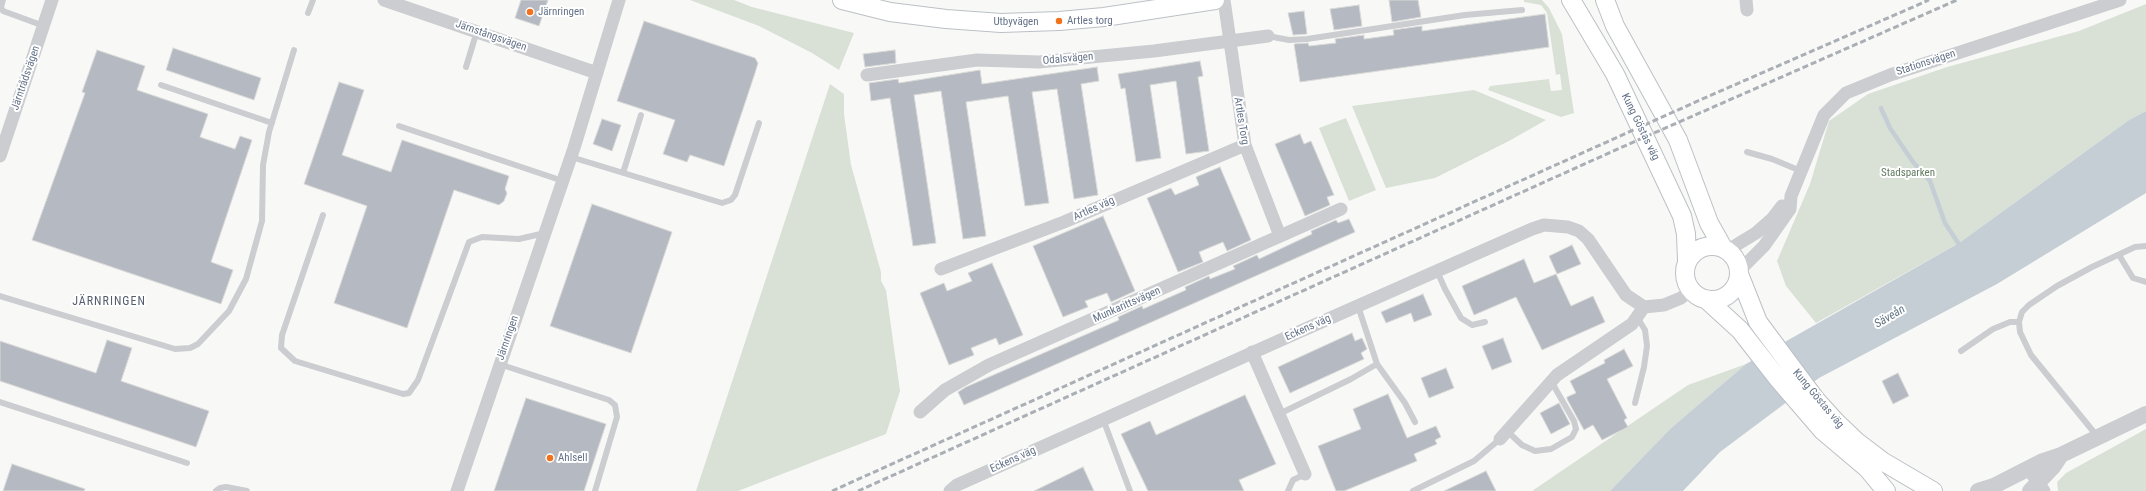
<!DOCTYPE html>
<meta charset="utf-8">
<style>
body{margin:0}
canvas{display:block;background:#f8f9f6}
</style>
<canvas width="2146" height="491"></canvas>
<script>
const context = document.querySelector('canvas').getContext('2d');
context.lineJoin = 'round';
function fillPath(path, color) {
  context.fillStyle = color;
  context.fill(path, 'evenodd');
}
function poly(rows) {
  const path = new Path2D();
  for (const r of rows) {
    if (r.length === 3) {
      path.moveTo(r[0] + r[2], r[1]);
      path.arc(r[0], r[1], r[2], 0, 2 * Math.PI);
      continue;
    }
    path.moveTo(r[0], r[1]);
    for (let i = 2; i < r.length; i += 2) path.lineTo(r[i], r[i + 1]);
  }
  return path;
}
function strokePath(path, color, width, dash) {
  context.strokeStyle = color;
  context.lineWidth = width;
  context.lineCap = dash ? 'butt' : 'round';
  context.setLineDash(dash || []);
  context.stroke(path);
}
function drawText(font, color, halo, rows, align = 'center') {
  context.font = font + ' "Roboto Condensed",sans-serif';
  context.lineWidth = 4;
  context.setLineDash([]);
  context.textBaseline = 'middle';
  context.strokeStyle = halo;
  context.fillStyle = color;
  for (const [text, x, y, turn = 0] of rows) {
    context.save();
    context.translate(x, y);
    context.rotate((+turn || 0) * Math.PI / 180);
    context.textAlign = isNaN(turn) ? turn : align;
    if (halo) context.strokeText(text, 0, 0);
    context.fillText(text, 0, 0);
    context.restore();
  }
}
const green = poly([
 [690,0,734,0,752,7,854,33,839,70,812,53,759,26],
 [1524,0,1542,0,1549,8,1562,34,1574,113,1561,117,1488,90,1490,86,1549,79,1551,91,1562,90,1560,74,1556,75,1547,13,1541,5,1524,2],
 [2146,4,2146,111,2129,120,1959,243,1816,323,1786,286,1777,261,1810,184,1829,121,1868,94,1947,67,2079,31],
 [830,84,844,94,844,114,851,165,881,272,881,281,886,290,900,391,886,434,738,491,696,491],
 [1474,90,1546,120,1509,141,1435,178,1386,188,1352,106],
 [1346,118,1376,190,1349,201,1319,128],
 [1746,364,1671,428,1610,491,1532,491,1688,385],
 [2146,429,2146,491,2058,491,2057,482,2066,473]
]);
const water = poly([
 [2146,111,2146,193,1997,284,1819,378,1720,452,1683,491,1610,491,1671,428,1746,364,1959,243,2129,120]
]);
const stream = poly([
 [1881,108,1890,128,1913,162,1930,181,1945,223,1962,249]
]);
const building = poly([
 [521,0,548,0,539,26,515,18,521,0],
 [1389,0,1418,0,1421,17,1392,22,1389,0],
 [1359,5,1362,26,1334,30,1330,9,1359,5],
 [1304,11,1307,34,1293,35,1288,13,1304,11],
 [1545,14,1549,47,1300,82,1294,44,1308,43,1309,46,1336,43,1335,39,1364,35,1364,39,1394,35,1393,30,1422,26,1422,31,1545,14],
 [644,21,755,58,758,63,755,73,724,166,690,155,687,162,663,154,675,120,617,101,644,21],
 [173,48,261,78,254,100,166,70,173,48],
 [97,50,145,66,137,90,208,114,200,137,235,149,240,136,252,140,211,262,233,270,221,304,32,240,85,93,82,92,97,50],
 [895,50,896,63,865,67,863,54,895,50],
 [1200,61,1203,76,1198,77,1209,151,1186,154,1176,81,1150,85,1161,158,1136,162,1125,88,1121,89,1118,74,1200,61],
 [1097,67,1099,81,1081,84,1098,195,1074,199,1057,89,1032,92,1049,203,1025,206,1008,96,966,102,986,236,963,239,941,91,914,95,936,243,913,246,890,98,871,101,869,83,898,79,899,83,980,70,982,84,1097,67],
 [339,82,364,90,342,155,391,172,402,140,509,176,505,189,507,193,504,201,499,205,454,190,407,328,334,303,367,206,304,184,339,82],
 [602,119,621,125,612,151,593,144,602,119],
 [1300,134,1304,144,1311,141,1334,195,1327,197,1330,205,1305,216,1275,144,1300,134],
 [1220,167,1251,240,1227,251,1223,242,1199,252,1203,262,1178,272,1147,198,1171,188,1175,195,1199,185,1196,177,1220,167],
 [592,204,672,232,631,353,550,326,592,204],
 [1103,216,1135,291,1111,302,1107,293,1085,301,1088,307,1063,317,1033,246,1103,216],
 [1349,219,1355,232,964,405,958,392,966,387,1119,320,1118,317,1142,306,1143,309,1186,290,1185,287,1209,276,1210,279,1235,269,1233,266,1257,255,1259,259,1312,234,1311,231,1336,220,1338,223,1349,219],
 [1572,245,1581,264,1557,274,1549,256,1572,245],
 [1524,259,1534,283,1556,274,1571,306,1593,296,1605,322,1542,350,1516,297,1474,315,1462,286,1524,259],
 [992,263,1023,335,999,345,996,338,971,348,974,355,949,365,920,293,944,283,947,291,972,281,968,273,992,263],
 [1423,294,1432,315,1414,322,1411,313,1386,323,1381,312,1423,294],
 [1352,333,1355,341,1362,338,1367,349,1361,353,1364,359,1290,393,1278,367,1352,333],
 [1503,338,1512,362,1492,370,1482,346,1503,338],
 [107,340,132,348,121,381,209,411,196,447,0,381,0,341,96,373,107,340],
 [1624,349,1633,366,1607,379,1627,418,1624,420,1628,427,1602,440,1593,425,1584,430,1567,399,1567,397,1576,393,1570,381,1605,363,1604,360,1624,349],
 [1446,368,1454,388,1429,398,1421,378,1446,368],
 [1898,373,1909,396,1893,404,1882,381,1898,373],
 [1388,394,1407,438,1436,426,1441,437,1435,440,1437,444,1414,454,1417,461,1344,491,1336,491,1318,446,1361,429,1353,409,1388,394],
 [1245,395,1276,464,1239,480,1244,491,1148,491,1121,434,1150,421,1156,435,1245,395],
 [526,398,606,424,584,491,494,491,526,398],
 [1559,403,1570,424,1551,434,1540,413,1559,403],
 [12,464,85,489,84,491,3,491,12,464],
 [1083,467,1094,491,1034,491,1083,467],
 [1486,471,1496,491,1444,491,1486,471]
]);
const service = poly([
 [3,0,1,7,3,11,44,26],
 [308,13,313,0],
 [1268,36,1289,40,1307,39,1465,15,1522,10],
 [466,67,477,31],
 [161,85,272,123],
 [399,126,563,181],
 [1747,152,1772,159,1801,171],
 [571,157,722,203,731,200,735,195,759,123],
 [623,173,641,115],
 [323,215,282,335,281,348,295,361,403,394,409,393,418,380,469,242,482,237,519,239,545,233],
 [2119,255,2133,278,2146,282],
 [1437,271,1445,289,1461,318,1472,325,1485,322],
 [0,296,175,349,190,348,198,344,229,311,246,279,262,221,263,165,269,132,294,50],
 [1961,351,1993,329,2010,322,2019,322],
 [499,364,609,400,615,405,617,417,595,491],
 [1377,364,1405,403,1415,422],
 [0,402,187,463],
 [1635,403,1644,367,1647,346,1645,330,1637,317],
 [1279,414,1351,379,1377,364,1358,306],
 [1103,419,1130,491],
 [1507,431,1522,445,1535,451,1551,449,1572,437,1576,429,1574,421,1551,381],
 [2097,436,2031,355,2020,332,2019,322,2022,312,2029,305,2057,286,2092,267,2135,247,2146,246],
 [216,491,220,488,226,487,247,491],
 [1288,491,1293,480,1305,474],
 [1413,491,1474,461,1500,439]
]);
const minor = poly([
 [384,0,597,73],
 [1224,0,1245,145,1280,236],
 [1746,0,1747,10],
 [867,75,977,60,1039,62,1154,51,1268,36],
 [0,156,52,0],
 [1728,250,1756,233,1772,219,1782,206],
 [941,269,1064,222,1245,145],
 [1739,271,1764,246,1790,209,1791,196,1824,115,1846,93,1890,75,2120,0],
 [1252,352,1305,474],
 [920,412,945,390,989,365,1341,209],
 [1500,439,1557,375,1632,324,1644,307],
 [2032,474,2044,491],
 [457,491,574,148,619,0],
 [950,491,957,485,1292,335,1532,229,1544,225,1568,227,1579,231,1588,239,1626,295,1644,307,1664,305,1681,298,1691,290]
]);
const tertiary = poly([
 [1978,491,1994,486,2043,461,2061,455,2146,414],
 [2030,491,2053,467,2061,455]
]);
const secondary = poly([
 [842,0,890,12,946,19,1001,23,1059,21,1104,17,1215,0],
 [1571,0,1615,74,1682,216,1686,234,1687,261],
 [1605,0,1615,26,1678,140,1709,223,1723,248],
 [1712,273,27],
 [1739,274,1758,322,1816,400,1836,422,1857,442,1882,461,1933,491],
 [1706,299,1740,330,1779,380,1822,430,1867,468,1886,491]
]);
const rail = poly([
 [832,491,1700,100,1929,0],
 [858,491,1620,148,1957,0]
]);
const markers = [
 [530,12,4,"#f2711c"],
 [1059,21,4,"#f2711c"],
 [550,458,4,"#f2711c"]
];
const poiNames = [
 ["Järnringen",538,12],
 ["Artles torg",1067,21],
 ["Ahlsell",558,458]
];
const streetNames = [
 ["Utbyvägen",1016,22],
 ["Järnstångsvägen",491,36,19],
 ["Odalsvägen",1068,59,-5],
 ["Stationsvägen",1926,63,-18],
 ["Järntrådsvägen",26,78,-71],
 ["Artles Torg",1241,121,81],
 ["Kung Göstas väg",1640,127,64],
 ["Artles väg",1094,209,-24],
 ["Munkarittsvägen",1127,305,-24],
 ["Eckens väg",1308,328,-24],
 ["Järnringen",508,338,-71],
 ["Kung Göstas väg",1818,399,50],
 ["Eckens väg",1013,460,-24]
];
const parkNames = [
 ["Stadsparken",1908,173]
];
const neighbourhoodNames = [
 ["JÄRNRINGEN",109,302]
];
const waterNames = [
 ["Säveån",1890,317,-31]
];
fillPath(green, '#d9e1d6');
fillPath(water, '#c6ced5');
strokePath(stream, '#c6ced5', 4.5);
fillPath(building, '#b5bac2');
strokePath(building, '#dadad8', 1);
strokePath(secondary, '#bcc0c6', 20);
strokePath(service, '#cbcdd1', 6);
strokePath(minor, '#cbcdd1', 13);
strokePath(tertiary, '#cbcdd1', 16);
strokePath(secondary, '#fff', 18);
strokePath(rail, '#aaaeb5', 3, [6, 3]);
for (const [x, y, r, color] of markers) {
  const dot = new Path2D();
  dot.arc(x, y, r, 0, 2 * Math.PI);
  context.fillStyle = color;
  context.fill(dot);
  strokePath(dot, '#fff', 1.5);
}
drawText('11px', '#657389', '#fff', poiNames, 'left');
drawText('11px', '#657389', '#fff', streetNames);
drawText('11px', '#627a60', '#fff', parkNames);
context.letterSpacing = '1px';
drawText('12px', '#545e6e', '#fff', neighbourhoodNames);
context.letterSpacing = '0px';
drawText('italic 12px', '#617584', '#fff', waterNames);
</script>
